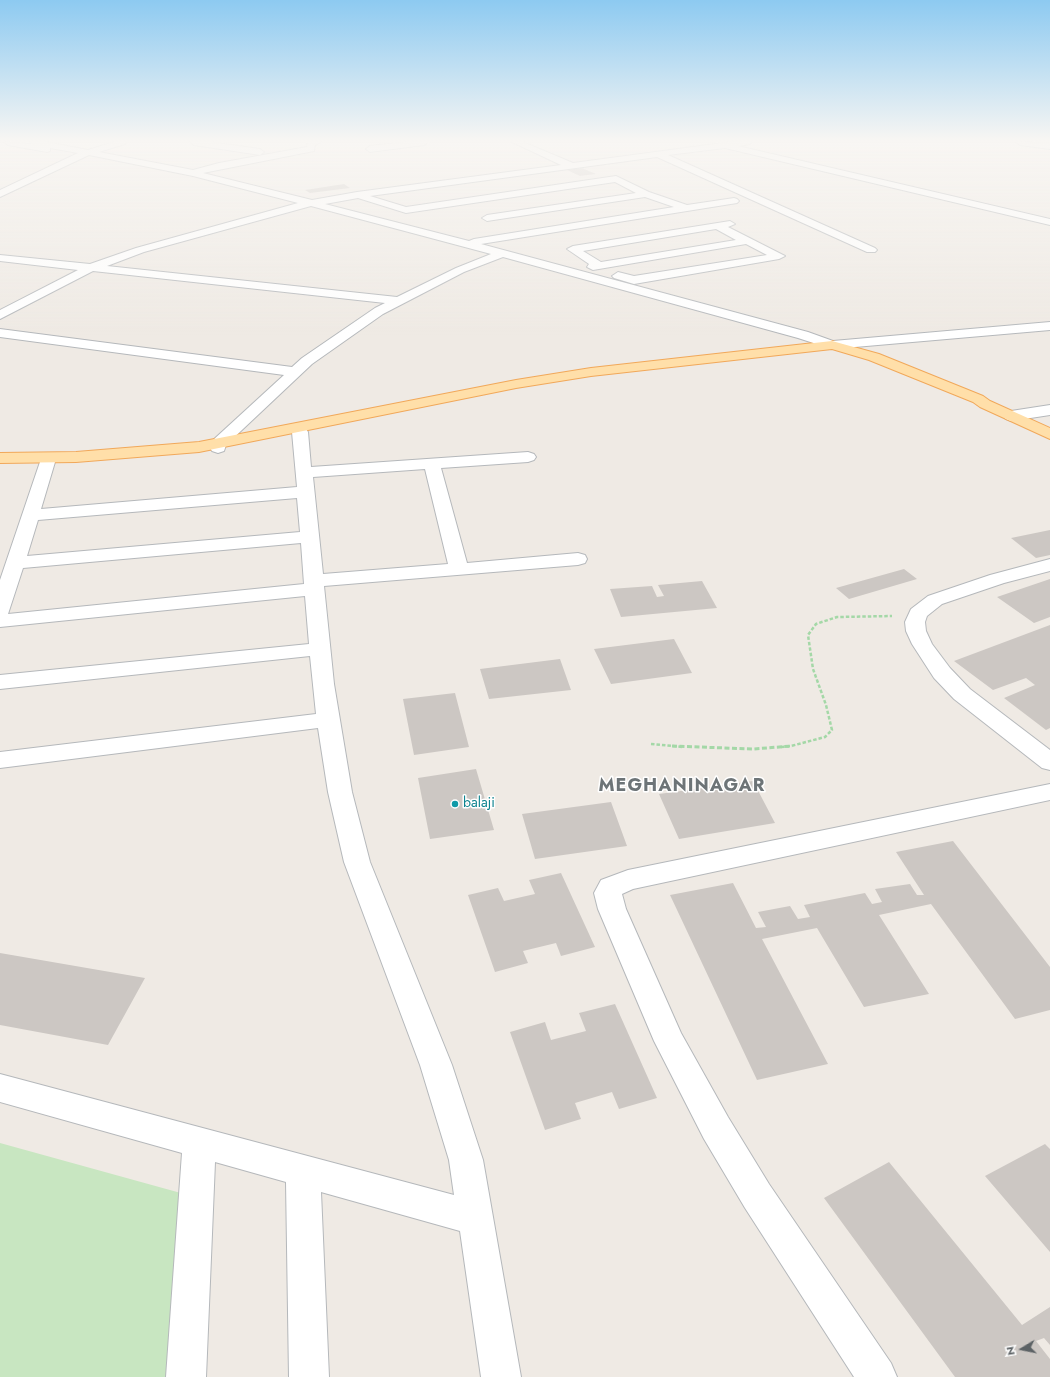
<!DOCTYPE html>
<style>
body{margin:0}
#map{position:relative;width:1050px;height:1377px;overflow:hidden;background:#efeae4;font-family:Jost,sans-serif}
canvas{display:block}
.north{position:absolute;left:1002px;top:1329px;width:40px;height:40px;-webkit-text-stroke:3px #fff;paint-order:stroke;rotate:260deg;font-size:11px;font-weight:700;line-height:16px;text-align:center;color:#5c6265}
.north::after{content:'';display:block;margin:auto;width:14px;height:18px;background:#5c6265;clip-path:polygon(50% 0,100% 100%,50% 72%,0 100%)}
</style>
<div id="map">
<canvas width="1050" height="1377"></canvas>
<div class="north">N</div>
</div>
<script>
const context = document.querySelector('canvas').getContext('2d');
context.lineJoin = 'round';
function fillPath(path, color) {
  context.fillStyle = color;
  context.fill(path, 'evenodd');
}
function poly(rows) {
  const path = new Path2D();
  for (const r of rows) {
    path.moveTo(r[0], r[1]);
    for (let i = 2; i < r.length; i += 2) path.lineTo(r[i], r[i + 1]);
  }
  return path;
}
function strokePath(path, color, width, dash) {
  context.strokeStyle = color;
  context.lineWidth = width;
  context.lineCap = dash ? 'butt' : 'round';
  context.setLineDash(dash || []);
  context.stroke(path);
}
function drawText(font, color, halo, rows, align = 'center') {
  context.font = font + ' Jost,sans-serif';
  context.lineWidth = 3;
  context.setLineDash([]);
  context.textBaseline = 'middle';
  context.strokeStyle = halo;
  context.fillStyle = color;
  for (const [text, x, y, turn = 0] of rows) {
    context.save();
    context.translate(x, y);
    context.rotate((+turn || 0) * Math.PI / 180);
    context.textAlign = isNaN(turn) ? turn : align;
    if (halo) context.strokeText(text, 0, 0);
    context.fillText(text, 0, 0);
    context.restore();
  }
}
const green = poly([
 [0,1143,188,1195,177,1377,0,1377]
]);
const building = poly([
 [582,168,596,174,580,176,567,170],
 [344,184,350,188,310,193,305,190],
 [1050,530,1050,555,1036,558,1011,538],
 [904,569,917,579,849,599,836,588],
 [1050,579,1050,617,1034,623,997,597],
 [702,581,717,608,621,617,610,589,652,586,657,597,664,596,658,585],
 [1050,625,1050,728,1046,730,1004,698,1035,685,1026,678,993,690,954,661],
 [674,639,692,673,611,684,594,649],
 [560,659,571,690,489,699,480,669],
 [455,693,469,747,414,755,403,699],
 [476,769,494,830,430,839,418,778],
 [753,781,775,823,679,839,659,794],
 [611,802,627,846,535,859,522,814],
 [953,841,1050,967,1050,1010,1015,1019,931,904,879,915,929,994,864,1007,817,928,762,939,828,1064,757,1080,670,895,733,883,756,928,766,927,758,912,790,906,798,919,810,917,804,905,865,893,872,904,882,902,875,889,910,884,917,895,924,895,896,852],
 [561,873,595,947,561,956,556,943,523,951,528,963,495,972,468,895,498,888,504,901,535,894,529,880],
 [0,953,145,978,108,1045,0,1025],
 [615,1004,657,1098,619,1109,612,1092,575,1103,581,1119,545,1130,510,1032,545,1022,551,1040,586,1031,579,1013],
 [1045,1144,1050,1149,1050,1252,985,1176],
 [889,1162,1022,1325,1050,1307,1050,1345,1044,1338,1036,1341,1050,1359,1050,1377,955,1377,824,1198]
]);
const pathFar1 = poly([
 [651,744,683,747],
 [781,747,791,746,825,737,832,730,826,705,813,669,808,635,816,624,837,617,892,616]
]);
const path = poly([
 [672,746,753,749,792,746]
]);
const minor = poly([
 [4,142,31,144,30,142,46,142,88,150,114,142,126,142,125,144,99,152,193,170,219,163,307,147,308,142,321,142,315,145,314,151,203,173,312,200,357,192,561,165,512,142,523,142,573,163,730,142,751,142,750,144,738,146,1050,219,1050,225,725,148,668,155,875,248,877,250,875,252,867,252,657,157,370,196,406,207,616,176,649,192,687,205,734,198,737,199,739,201,737,203,481,244,808,332,833,341,1050,322,1050,330,832,349,798,338,503,257,464,272,383,314,312,364,226,445,224,451,218,453,212,451,210,448,212,441,284,375,0,337,0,329,292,367,302,358,375,308,385,303,93,271,0,319,0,310,78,270,0,261,0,255,90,264,136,248,298,203,193,176,89,155,0,197,0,190,78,153,50,148,50,151,47,152,8,145,4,142],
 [615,182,636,193,487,215,482,218,487,221,645,197,674,207,474,239,469,241,325,204,358,198,406,213,615,182],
 [311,206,491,254,456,268,397,297,107,266,144,252,311,206],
 [190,142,210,142,260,149,264,152,260,155,194,145,190,142],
 [406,142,428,142,424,145,370,152,366,149,370,146,406,142],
 [1016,142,1050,143,1050,149,1020,145,1016,142],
 [730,221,735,224,728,227,785,256,779,259,634,284,614,278,612,276,618,272,634,276,767,255,746,244,593,270,587,267,589,264,567,249,573,246,730,221],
 [716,229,736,240,601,262,583,251,716,229],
 [1050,405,1050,415,1011,421,1006,419,1003,416,1006,413,1011,411,1050,405],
 [300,427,306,429,308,432,311,467,528,452,534,454,536,457,534,460,528,462,441,468,467,563,578,553,585,555,587,559,585,563,578,565,324,586,334,684,352,792,370,862,452,1065,483,1160,521,1377,481,1377,460,1231,321,1192,329,1377,289,1377,286,1182,215,1162,206,1377,166,1377,182,1153,0,1102,0,1074,454,1195,449,1160,420,1065,344,862,328,792,318,728,0,768,0,752,316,714,310,656,0,689,0,675,309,644,305,596,0,627,0,580,41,459,47,457,53,459,55,462,41,509,297,487,292,432,294,429,300,427],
 [425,469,448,564,323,574,313,477,425,469],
 [297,498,300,532,27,556,38,520,297,498],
 [301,543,304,584,8,614,23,568,301,543],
 [1050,559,1050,571,1004,583,942,604,927,616,925,622,926,631,932,644,950,668,970,689,1050,750,1050,770,1042,768,954,699,934,678,912,644,906,631,905,622,911,609,928,596,990,575,1050,559],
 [1050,784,1050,800,633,889,622,894,626,909,681,1033,728,1117,769,1184,891,1363,897,1377,854,1377,745,1208,704,1139,654,1041,598,909,594,893,601,880,628,870,1050,784]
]);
const major = poly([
 [832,341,879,354,983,396,990,401,1050,428,1050,439,980,407,973,402,869,360,832,349,591,376,516,388,199,452,76,462,0,463,0,453,76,452,199,442,516,380,591,368,832,341]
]);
const markers = [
 [455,804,4,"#0f9aa8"]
];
const cultureNames = [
 ["balaji",463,804]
];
const districtNames = [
 ["MEGHANINAGAR",682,787]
];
fillPath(green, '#c8e6c1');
fillPath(building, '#ccc7c3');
strokePath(minor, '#b5b8bb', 2);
strokePath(major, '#f1a85a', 2);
strokePath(pathFar1, '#a4d8a7', 2.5, [3.5, 2]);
strokePath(path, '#a4d8a7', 3, [5, 2.5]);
fillPath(minor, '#fff');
fillPath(major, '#ffdfa9');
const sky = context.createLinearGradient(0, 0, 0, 335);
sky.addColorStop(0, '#8dcaf1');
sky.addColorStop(0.42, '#f8f6f3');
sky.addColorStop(1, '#f8f6f300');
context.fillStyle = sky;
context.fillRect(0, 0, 1050, 335);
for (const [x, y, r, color] of markers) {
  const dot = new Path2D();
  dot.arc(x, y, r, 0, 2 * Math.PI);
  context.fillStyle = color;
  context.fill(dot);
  strokePath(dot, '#fff', 1.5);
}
drawText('14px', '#0d838f', '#fff', cultureNames, 'left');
context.letterSpacing = '1px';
drawText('bold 18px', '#6d7477', '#fff', districtNames);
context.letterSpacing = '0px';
</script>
